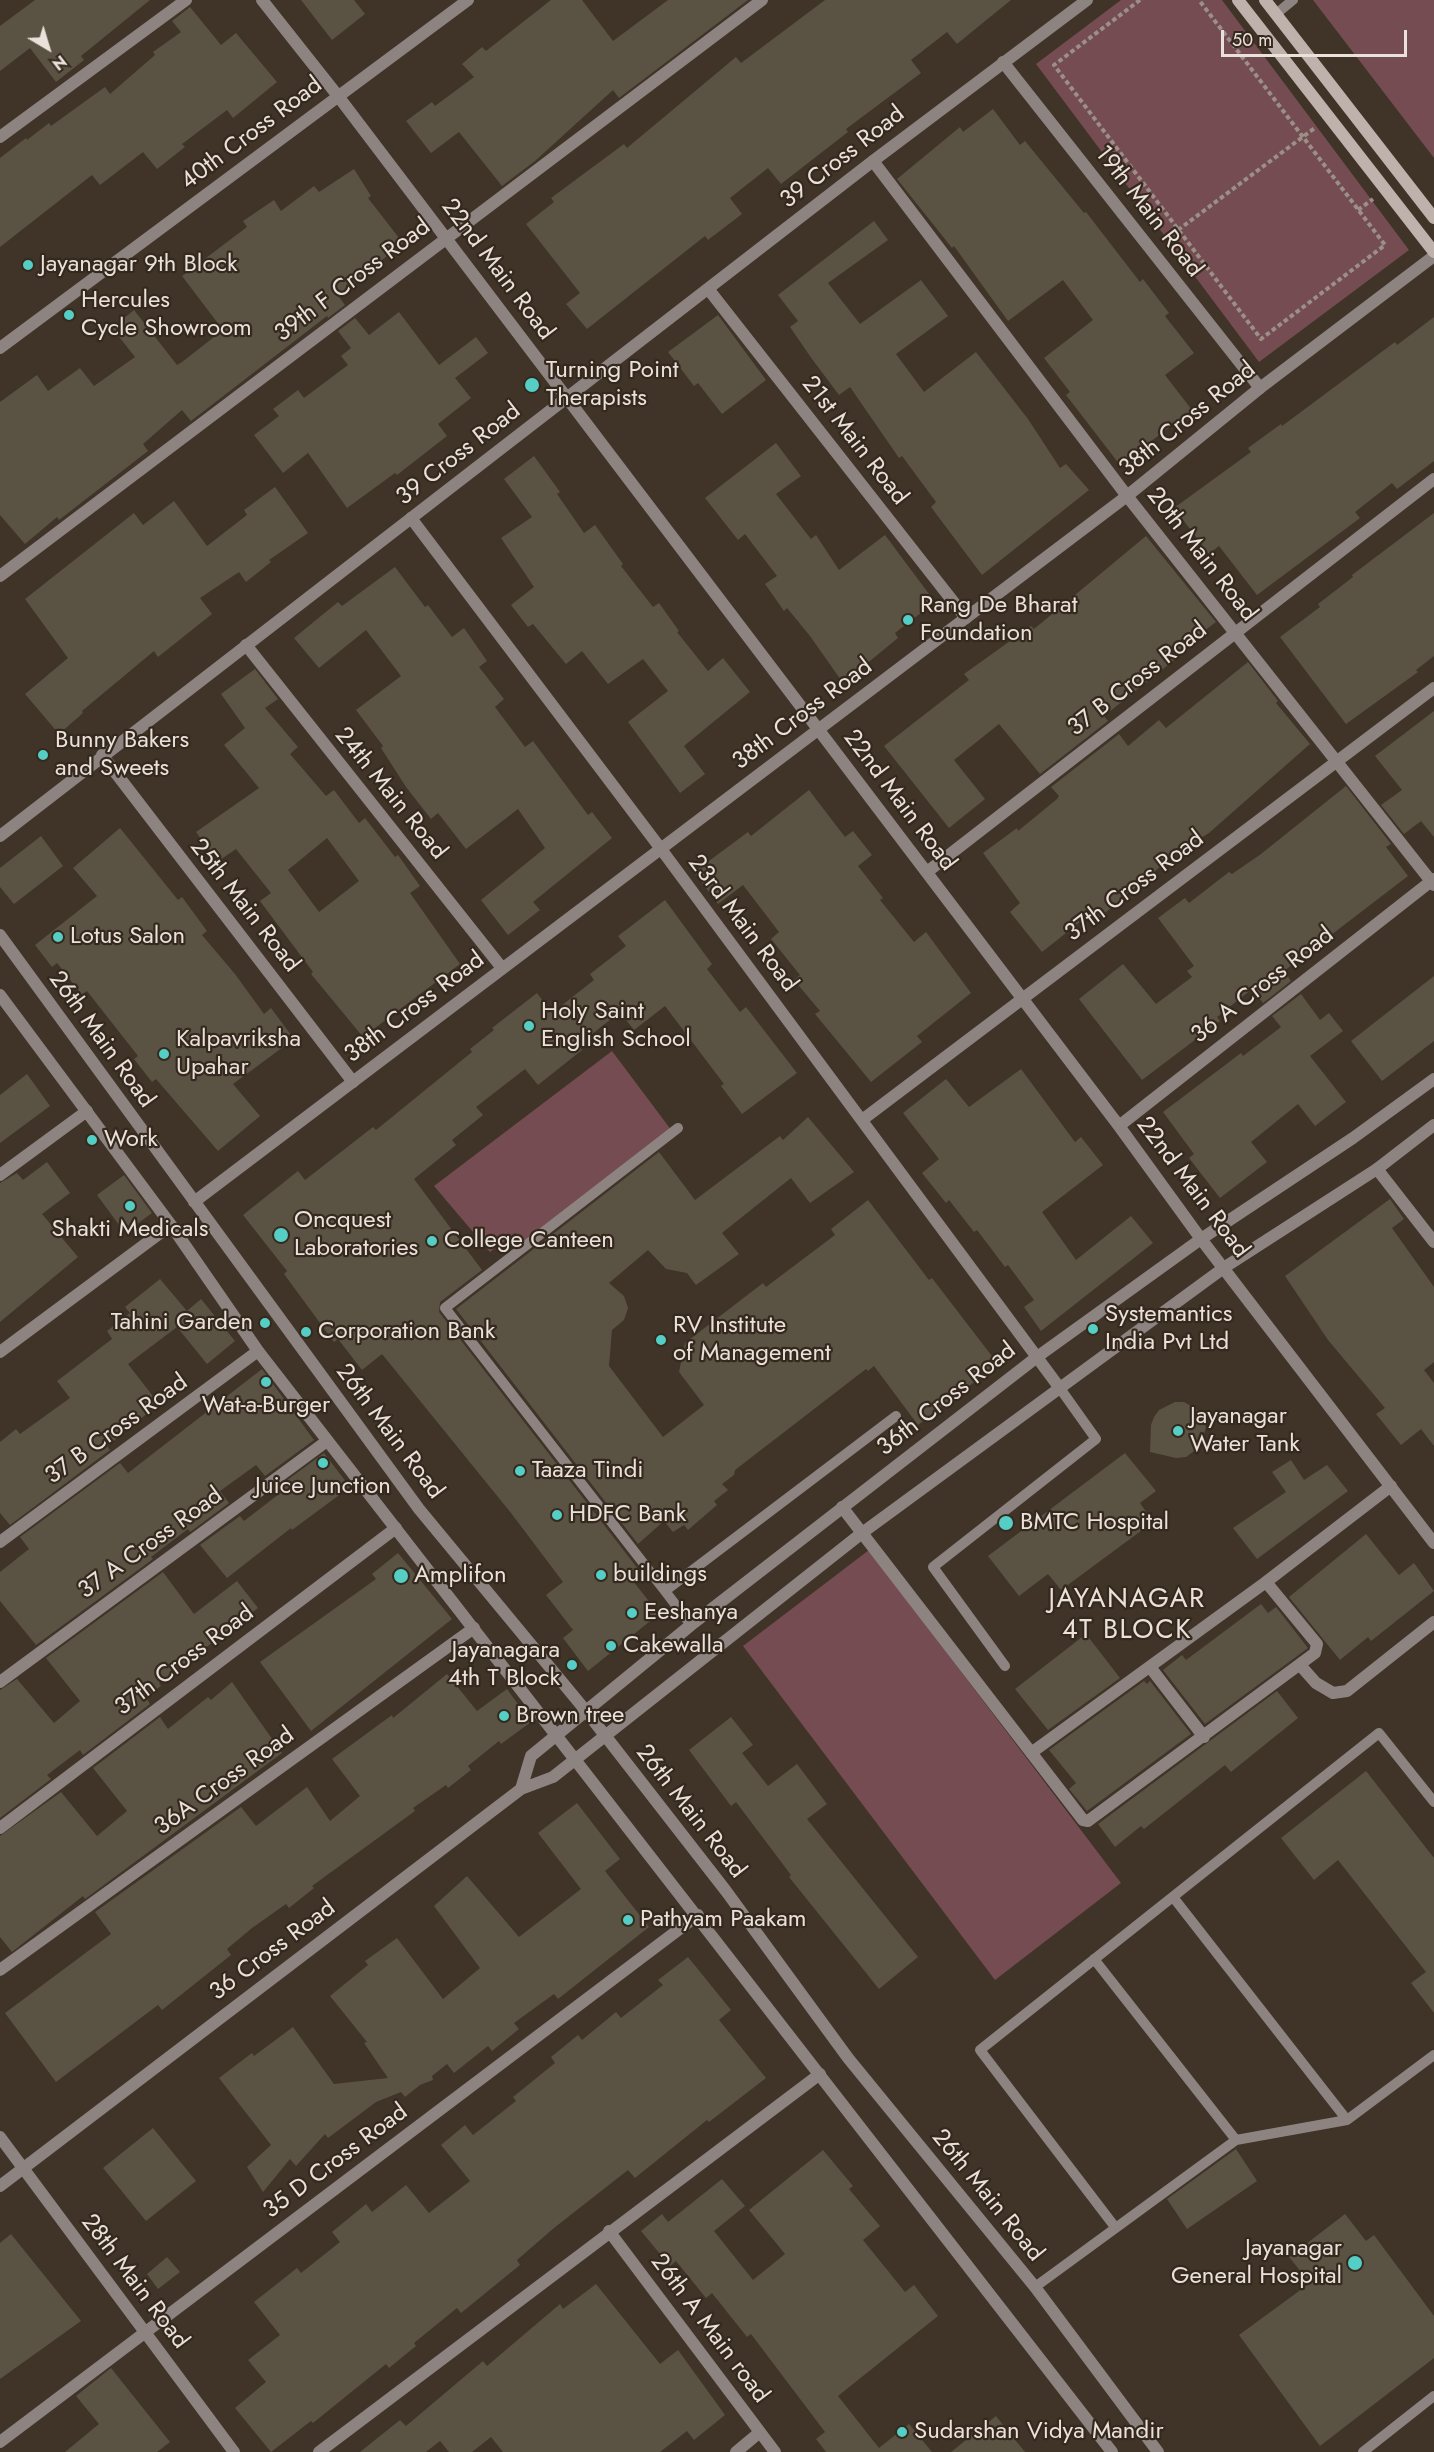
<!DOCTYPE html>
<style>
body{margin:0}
#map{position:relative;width:1434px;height:2452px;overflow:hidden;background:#403328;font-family:Jost,sans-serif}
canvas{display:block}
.north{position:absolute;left:18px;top:18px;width:60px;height:60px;-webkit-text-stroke:4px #35291e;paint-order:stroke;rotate:142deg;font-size:16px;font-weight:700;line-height:24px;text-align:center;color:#eae1db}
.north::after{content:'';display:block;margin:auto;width:21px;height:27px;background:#eae1db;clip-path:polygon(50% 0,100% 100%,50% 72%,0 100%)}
.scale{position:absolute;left:1221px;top:30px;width:186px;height:27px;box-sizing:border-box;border:3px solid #eae1db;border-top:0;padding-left:8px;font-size:18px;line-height:21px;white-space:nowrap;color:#eae1db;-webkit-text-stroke:4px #35291e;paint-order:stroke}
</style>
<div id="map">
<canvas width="1434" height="2452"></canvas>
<div class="north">N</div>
<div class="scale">50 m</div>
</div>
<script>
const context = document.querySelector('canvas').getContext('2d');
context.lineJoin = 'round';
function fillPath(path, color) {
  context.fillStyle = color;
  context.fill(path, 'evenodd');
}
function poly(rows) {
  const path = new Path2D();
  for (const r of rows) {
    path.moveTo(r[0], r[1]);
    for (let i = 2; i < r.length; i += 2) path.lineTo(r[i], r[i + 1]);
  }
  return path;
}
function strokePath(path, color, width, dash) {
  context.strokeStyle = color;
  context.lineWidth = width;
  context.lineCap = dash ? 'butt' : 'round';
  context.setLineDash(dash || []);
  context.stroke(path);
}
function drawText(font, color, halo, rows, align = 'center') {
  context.font = font + ' Jost,sans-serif';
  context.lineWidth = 4.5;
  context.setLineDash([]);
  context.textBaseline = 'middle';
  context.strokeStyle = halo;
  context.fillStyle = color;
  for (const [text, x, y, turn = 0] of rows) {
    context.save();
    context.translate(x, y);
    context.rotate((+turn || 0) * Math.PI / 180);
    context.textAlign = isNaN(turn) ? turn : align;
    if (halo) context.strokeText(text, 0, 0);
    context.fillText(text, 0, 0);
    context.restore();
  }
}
const green = poly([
 [1121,0,1222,0,1409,250,1259,362,1036,64],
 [1313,0,1434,0,1434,158],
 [612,1051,672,1131,523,1244,515,1233,490,1252,434,1186],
 [869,1550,1121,1883,995,1980,743,1646]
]);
const building = poly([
 [35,0,150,0,81,56,84,60,56,82,30,48,0,71,0,26],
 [301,0,354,0,365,14,332,40],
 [551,0,582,0,613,41,668,0,748,0,619,98,613,90,535,161,502,186,459,132,431,153,406,121,432,102,435,106,474,77,462,64,482,47,486,51],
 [825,0,1011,0,957,44,947,32,911,60,921,73,846,129,848,132,781,184,768,168,730,198,742,214,708,240,705,236,587,329,566,304,580,293,526,224,554,202,551,198,624,144,627,148,736,57,741,63],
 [190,7,221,45,236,33,277,82,233,118,227,110,182,144,185,147,157,169,143,152,100,185,92,175,0,247,0,158,26,138,27,140,49,123,51,126,105,87,110,94,155,55,153,52,181,32,172,21],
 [993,109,1020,145,1025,141,1084,213,1086,212,1140,282,1143,279,1169,313,1165,316,1194,353,1165,375,1192,410,1120,465,1066,395,1070,392,1044,358,1093,320,1063,280,1008,321,954,246,952,248,897,179,960,127,963,132],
 [354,169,371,196,368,198,403,243,370,270,372,273,337,294,345,305,328,318,327,316,191,421,182,410,143,444,148,451,59,520,57,517,25,544,0,515,0,402,37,375,48,391,80,368,94,386,135,357,112,328,134,310,177,365,182,362,223,330,182,276,247,227,243,221,274,200,281,211,314,186,319,192],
 [874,221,888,240,828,283,860,324,921,280,948,316,896,354,924,392,976,352,1028,419,1060,468,1066,464,1089,490,982,575,931,507,936,502,902,456,899,458,850,387,839,395,812,359,790,327,798,321,778,295],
 [399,312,439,365,476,337,488,353,455,378,471,398,438,424,447,436,397,475,395,473,347,508,308,453,283,473,254,435,279,416,273,409,298,390,304,398,348,365,341,356,351,348,338,331,355,318,369,335],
 [718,315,766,380,722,414,698,383,694,386,668,352],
 [1434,317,1434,461,1397,489,1392,483,1355,512,1360,518,1257,595,1219,546,1209,554,1174,508,1251,452,1248,448,1281,424,1282,426,1395,342,1397,345],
 [776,443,801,476,776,494,811,539,816,535,839,570,885,535,935,602,895,633,898,638,843,683,810,636,787,608,784,611,765,584,777,576,745,534,738,540,705,498],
 [534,456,560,492,557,494,584,533,595,525,623,564,621,566,653,607,659,603,679,631,677,632,708,671,723,658,750,692,684,746,705,774,680,793,628,722,668,691,643,659,608,684,582,651,566,664,533,624,528,627,511,605,534,587,501,538,532,517,504,479],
 [275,487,308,533,269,560,271,562,246,582,239,572,200,598,212,614,158,657,154,651,82,711,83,713,59,734,25,694,68,658,25,599,134,513,143,525,174,501,207,546,247,515,244,510],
 [1434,513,1434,656,1416,670,1418,672,1346,724,1280,637,1320,607,1318,604,1353,577,1352,575],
 [1146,536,1216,622,1175,653,1178,657,1104,716,1108,721,1040,774,999,724,954,760,985,799,949,828,884,746,969,680,964,674,1031,626,1034,629],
 [395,567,425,607,428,605,452,637,464,628,487,661,479,667,504,699,495,707,525,747,533,741,588,815,592,812,612,838,533,902,540,910,508,935,481,900,545,848,518,809,466,849,438,813,431,819,406,787,381,748,383,746,356,710,401,676,366,630,319,668,294,638,338,602,342,606],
 [1248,662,1278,701,1276,703,1310,744,1209,833,1173,856,1099,918,1094,911,1042,952,1010,912,1020,903,983,853,1017,828,1018,831,1057,799,1059,796,1051,787,1119,734,1128,746,1159,720,1166,728],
 [255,669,278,699,265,708,298,747,290,754,326,796,334,790,359,823,365,818,395,857,398,855,420,886,410,893,460,964,363,1037,311,974,313,972,260,901,271,893,236,849,217,862,196,832,259,788,224,745,245,728,221,694],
 [327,838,359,881,319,912,288,870],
 [1434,711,1434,837,1421,821,1404,834,1381,805,1402,790,1375,756],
 [1346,786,1391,844,1386,847,1408,876,1284,971,1291,981,1263,1003,1252,989,1217,1017,1220,1021,1142,1080,1079,999,1123,964,1156,1004,1192,977,1187,971,1194,966,1158,918,1185,898,1189,903,1229,872,1232,874,1261,854],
 [809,790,845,837,853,831,872,855,858,866,883,898,880,900,914,942,926,932,971,993,917,1036,922,1042,871,1082,815,1014,820,1011,794,980,800,975,771,939,779,932,743,885,718,904,694,872,748,832,751,836],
 [120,828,178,900,182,897,207,931,202,935,235,974,264,1014,271,1008,294,1039,233,1084,260,1116,218,1151,156,1079,152,1082,134,1059,138,1056,87,991,82,995,57,963,52,967,35,945,97,896,73,868],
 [41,836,63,866,14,904,0,887,0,868],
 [665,900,712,964,707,969,740,1012,746,1007,797,1073,742,1114,721,1086,724,1084,665,1006,634,1030,620,1012,578,1045,582,1050,538,1085,525,1069,476,1107,483,1115,452,1140,456,1145,414,1179,482,1270,440,1302,439,1312,642,1574,633,1581,659,1614,588,1671,563,1638,573,1630,546,1595,563,1582,511,1513,382,1354,362,1370,338,1339,334,1342,284,1274,287,1271,243,1215,298,1171,305,1180,373,1127,376,1130,472,1052,470,1049,494,1030,492,1028,537,993,552,1013,594,980,590,974,626,946,618,936],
 [1434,976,1434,1041,1382,1081,1351,1041],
 [1301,994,1320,1020,1329,1013,1343,1031,1310,1056,1346,1102,1315,1126,1298,1104,1251,1142,1267,1162,1220,1198,1189,1158,1194,1154,1163,1112,1241,1053,1243,1056,1281,1027,1272,1016],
 [1021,1069,1075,1142,1081,1137,1103,1165,1042,1212,1076,1260,1131,1216,1153,1243,1041,1331,1024,1307,1034,1300,1008,1265,1005,1267,977,1230,974,1232,949,1200,946,1203,922,1173,939,1159,903,1113,946,1079,969,1107],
 [27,1074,50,1106,0,1143,0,1095],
 [808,1117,854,1172,810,1203,791,1178,722,1233,739,1254,696,1285,687,1273,666,1269,648,1250,609,1283,624,1296,628,1308,624,1320,612,1330,609,1366,663,1437,704,1405,679,1372,685,1343,763,1283,766,1287,835,1235,831,1229,868,1200,929,1280,932,1278,998,1364,918,1425,874,1366,868,1371,866,1369,735,1470,734,1475,722,1484,728,1490,714,1501,717,1505,688,1530,684,1525,673,1532,664,1521,638,1544,456,1309,659,1152,695,1200,780,1136,783,1140],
 [47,1162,70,1193,42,1214,78,1257,0,1322,0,1183,17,1173,23,1180],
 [124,1175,152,1213,125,1233,97,1195],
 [1390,1199,1404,1219,1392,1228,1434,1287,1434,1362,1424,1370,1434,1383,1434,1446,1421,1429,1401,1445,1376,1414,1385,1408,1328,1340,1285,1276],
 [160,1279,187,1311,201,1299,235,1341,207,1364,177,1327,128,1364,159,1404,107,1446,110,1450,10,1525,0,1513,0,1442,16,1429,20,1434,70,1398,57,1381,112,1339,107,1331,130,1313,125,1307],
 [262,1369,314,1440,265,1476,256,1465,220,1491,229,1503,190,1532,188,1529,151,1557,153,1559,36,1645,0,1601,0,1572,29,1549,20,1537,120,1463,128,1473],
 [1175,1402,1184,1402,1199,1411,1206,1427,1201,1446,1186,1457,1176,1458,1150,1452,1151,1425,1154,1417,1159,1410],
 [324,1453,350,1487,292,1530,291,1528,227,1578,200,1545,240,1516,244,1521,279,1494,275,1489],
 [1125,1453,1156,1491,1140,1503,1153,1522,1061,1590,1048,1574,1019,1596,988,1556],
 [1291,1460,1304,1480,1327,1465,1348,1491,1257,1559,1233,1528,1286,1492,1272,1472],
 [1366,1534,1399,1575,1414,1563,1434,1591,1371,1641,1368,1637,1340,1660,1289,1597],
 [398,1553,452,1619,311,1731,260,1662,376,1579,372,1574],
 [163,1572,194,1614,237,1581,258,1608,159,1683,161,1686,146,1697,150,1704,83,1755,80,1750,47,1775,51,1779,0,1818,0,1690,17,1679,54,1723,80,1701,46,1658],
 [1261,1604,1268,1613,1276,1607,1308,1648,1205,1724,1163,1670,1182,1655,1186,1660],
 [1086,1634,1120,1678,1048,1730,1015,1689],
 [447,1674,477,1711,507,1689,531,1722,501,1744,499,1741,468,1766,471,1770,448,1788,446,1785,413,1808,415,1811,312,1886,314,1888,289,1908,286,1904,252,1928,227,1949,231,1955,162,2010,158,2005,56,2082,5,2013,111,1934,95,1912,241,1807,256,1826,307,1787,330,1821,360,1796,332,1759,392,1715,393,1718],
 [1144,1681,1147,1684,1150,1681,1191,1734,1087,1811,1069,1789,1076,1783,1049,1750],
 [232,1682,282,1753,85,1899,83,1896,12,1952,0,1937,0,1836,61,1792,97,1836,127,1811,93,1768,160,1717,168,1729,208,1697,211,1700],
 [1277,1691,1298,1718,1231,1772,1225,1765,1144,1829,1141,1826,1115,1847,1098,1824],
 [731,1717,753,1745,742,1753,768,1786,797,1764,827,1804,807,1819,918,1957,879,1989,789,1877,791,1875,736,1802,731,1806,689,1750],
 [1366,1771,1434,1858,1434,2013,1411,1983,1426,1972,1338,1860,1314,1880,1281,1838],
 [577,1803,620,1859,605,1871,649,1927,558,1999,554,1994,514,2023,519,2029,492,2051,488,2046,454,2073,447,2064,432,2076,433,2080,420,2085,405,2097,401,2092,376,2102,328,2138,325,2134,296,2166,290,2159,263,2192,247,2167,271,2145,219,2078,252,2053,254,2056,293,2027,334,2084,388,2078,364,2043,367,2042,330,1996,368,1965,365,1961,397,1938,443,1999,480,1968,434,1906,467,1876,519,1937,581,1889,538,1833],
 [688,1957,731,2010,719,2020,766,2078,709,2122,707,2120,635,2178,628,2170,554,2228,517,2260,520,2265,461,2313,457,2308,414,2343,416,2346,389,2368,386,2364,313,2423,311,2421,271,2452,235,2408,266,2382,248,2360,280,2335,254,2302,297,2268,301,2273,340,2242,332,2232,366,2204,372,2212,406,2185,429,2213,470,2181,441,2145,465,2125,473,2135,516,2101,513,2097,555,2063,551,2057,578,2035,582,2040,616,2012,621,2018,663,1985,658,1980],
 [153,2128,196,2181,146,2221,103,2168],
 [1236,2149,1257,2181,1187,2229,1167,2199],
 [823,2150,853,2186,849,2189,880,2226,863,2240,905,2292,914,2285,938,2316,838,2396,879,2448,909,2424,932,2452,826,2452,816,2439,825,2432,751,2334,747,2337,712,2293,706,2298,676,2261,670,2266,641,2231,662,2214,668,2222,722,2179,745,2206,714,2231,753,2280,785,2254,749,2210],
 [1345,2214,1366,2241,1374,2235,1434,2316,1434,2358,1320,2446,1239,2335,1310,2283,1289,2257],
 [11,2234,81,2321,0,2379,0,2243],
 [167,2257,180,2272,158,2289,147,2274],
 [596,2284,660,2364,678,2350,725,2415,694,2440,687,2431,660,2452,503,2452,491,2437,472,2452,449,2452,440,2441,426,2452,360,2452,400,2420,406,2426,483,2361,487,2366,560,2304,563,2309],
 [111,2368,170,2442,157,2452,65,2452,99,2424,76,2396],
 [996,2416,1025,2452,951,2452]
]);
const path = poly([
 [1140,0,1054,65,1261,339,1385,245,1199,0],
 [1358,210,1373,199],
 [1178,230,1316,127]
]);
const service = poly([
 [1276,14,1293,0],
 [678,1128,445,1308,665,1591,896,1416],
 [665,1591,691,1625],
 [1005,1666,933,1567,1096,1439,1059,1387],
 [1173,1897,1347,2120],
 [1094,1959,1236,2140],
 [1115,2227,980,2050,1379,1733,1434,1802],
 [1035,2287,1236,2140,1347,2120,1434,2055],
 [1363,2452,1434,2396]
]);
const minor = poly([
 [262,0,338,96,1119,1126,1201,1239,1434,1543],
 [1003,62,1260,388],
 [0,137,186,0],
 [873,161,1127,496,1434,885],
 [709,290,966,618],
 [0,348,468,0],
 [411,518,661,849,1059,1387],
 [0,576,762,0],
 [246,645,502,968],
 [102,755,353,1082],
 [927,872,1434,479],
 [862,1120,1434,688],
 [1119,1126,1434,879],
 [1377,1169,1434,1242],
 [0,1175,87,1111],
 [842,1507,1083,1820,1088,1821,1315,1653,1317,1644,1266,1582],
 [0,1542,258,1351],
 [1300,1665,1316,1683,1333,1693,1347,1691,1434,1622],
 [1150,1667,1204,1737],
 [0,1682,327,1441],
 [1031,1753,1266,1582,1391,1486],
 [0,1828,396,1528],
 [0,1970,474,1628],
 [609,2231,775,2452],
 [0,2442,698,1915],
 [319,2452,820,2074],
 [736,2452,760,2432]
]);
const tertiary = poly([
 [0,836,873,161,1087,0],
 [0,935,419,1509,586,1711,726,1891,848,2058,1035,2287,1158,2452],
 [0,995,171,1225,258,1351,1112,2452],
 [194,1202,1127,496,1260,388,1434,256],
 [0,1352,171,1225],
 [521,1789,531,1756,691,1625,1037,1357,1201,1239,1353,1138,1434,1079],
 [0,2137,234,2452],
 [0,2186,521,1789,553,1777,862,1533,1225,1267,1377,1169,1434,1125]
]);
const secondary = poly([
 [1238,0,1434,252],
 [1265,0,1434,218]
]);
const markers = [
 [28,265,6,"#55cec5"],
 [69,315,6,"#55cec5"],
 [532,385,8,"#55cec5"],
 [908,620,6,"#55cec5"],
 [43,755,6,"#55cec5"],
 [58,937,6,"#55cec5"],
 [529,1026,6,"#55cec5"],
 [164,1054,6,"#55cec5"],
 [92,1140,6,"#55cec5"],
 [130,1206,6,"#55cec5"],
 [281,1235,8,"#55cec5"],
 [432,1241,6,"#55cec5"],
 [265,1323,6,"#55cec5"],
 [1093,1329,6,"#55cec5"],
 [306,1332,6,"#55cec5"],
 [661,1340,6,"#55cec5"],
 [266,1382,6,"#55cec5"],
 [1178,1431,6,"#55cec5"],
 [323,1463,6,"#55cec5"],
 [520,1471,6,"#55cec5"],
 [557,1515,6,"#55cec5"],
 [1006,1523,8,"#55cec5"],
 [601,1575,6,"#55cec5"],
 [401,1576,8,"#55cec5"],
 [632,1613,6,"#55cec5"],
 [611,1646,6,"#55cec5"],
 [572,1665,6,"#55cec5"],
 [504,1716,6,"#55cec5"],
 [628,1920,6,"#55cec5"],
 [1355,2263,8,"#55cec5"],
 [902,2432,6,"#55cec5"]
];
const streetNames = [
 ["40th Cross Road",252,134,-37],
 ["39 Cross Road",843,158,-38],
 ["19th Main Road",1148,212,52],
 ["22nd Main Road",497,270,53],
 ["39th F Cross Road",353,281,-37],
 ["38th Cross Road",1188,420,-39],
 ["21st Main Road",854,441,52],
 ["39 Cross Road",459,455,-38],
 ["20th Main Road",1201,555,52],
 ["37 B Cross Road",1138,680,-38],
 ["38th Cross Road",803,715,-37],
 ["24th Main Road",390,794,51],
 ["22nd Main Road",899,801,53],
 ["37th Cross Road",1135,887,-37],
 ["25th Main Road",244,906,52],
 ["23rd Main Road",742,924,53],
 ["36 A Cross Road",1263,986,-38],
 ["38th Cross Road",415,1008,-37],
 ["26th Main Road",101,1040,54],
 ["22nd Main Road",1192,1188,53],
 ["36th Cross Road",947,1400,-38],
 ["37 B Cross Road",117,1430,-36],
 ["26th Main Road",389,1432,53],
 ["37 A Cross Road",151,1544,-36],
 ["37th Cross Road",185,1661,-37],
 ["36A Cross Road",225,1782,-36],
 ["26th Main Road",690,1812,52],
 ["36 Cross Road",273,1951,-37],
 ["35 D Cross Road",336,2162,-37],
 ["26th Main Road",987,2196,51],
 ["28th Main Road",134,2282,53],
 ["26th A Main road",709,2329,53]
];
const poiNames = [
 ["Jayanagar 9th Block",40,265],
 ["Hercules",81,301],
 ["Cycle Showroom",81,329],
 ["Turning Point",546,371],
 ["Therapists",546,399],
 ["Rang De Bharat",920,606],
 ["Foundation",920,634],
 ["Bunny Bakers",55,741],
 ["and Sweets",55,769],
 ["Lotus Salon",70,937],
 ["Holy Saint",541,1012],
 ["English School",541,1040],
 ["Kalpavriksha",176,1040],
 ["Upahar",176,1068],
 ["Work",104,1140],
 ["Oncquest",294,1221],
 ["Laboratories",294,1249],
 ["Shakti Medicals",130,1230,"center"],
 ["College Canteen",444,1241],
 ["Systemantics",1105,1315],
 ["India Pvt Ltd",1105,1343],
 ["Tahini Garden",253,1323,"right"],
 ["RV Institute",673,1326],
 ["of Management",673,1354],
 ["Corporation Bank",318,1332],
 ["Wat-a-Burger",266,1406,"center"],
 ["Jayanagar",1190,1417],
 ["Water Tank",1190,1445],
 ["Taaza Tindi",532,1471],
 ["Juice Junction",323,1487,"center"],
 ["HDFC Bank",569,1515],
 ["BMTC Hospital",1020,1523],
 ["buildings",613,1575],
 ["Amplifon",414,1576],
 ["Eeshanya",644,1613],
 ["Cakewalla",623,1646],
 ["Jayanagara",560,1651,"right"],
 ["4th T Block",560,1679,"right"],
 ["Brown tree",516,1716],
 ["Pathyam Paakam",640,1920],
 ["Jayanagar",1342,2249,"right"],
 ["General Hospital",1342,2277,"right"],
 ["Sudarshan Vidya Mandir",914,2432]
];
const quarterNames = [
 ["JAYANAGAR",1127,1600],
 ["4T BLOCK",1127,1631]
];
fillPath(green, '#744c51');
fillPath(building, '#5a5343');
strokePath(path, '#9b9088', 4, [4.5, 3]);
strokePath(service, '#8d8482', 10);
strokePath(minor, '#8d8482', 12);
strokePath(tertiary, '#8d8482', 12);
strokePath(secondary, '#bfb1ac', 12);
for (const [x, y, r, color] of markers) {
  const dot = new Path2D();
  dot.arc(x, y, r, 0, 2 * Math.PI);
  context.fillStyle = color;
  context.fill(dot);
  strokePath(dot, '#35291e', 2);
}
drawText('24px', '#eae1db', '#35291e', streetNames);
drawText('24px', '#eae1db', '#35291e', poiNames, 'left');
context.letterSpacing = '1.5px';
drawText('27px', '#eae1db', '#35291e', quarterNames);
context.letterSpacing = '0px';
</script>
